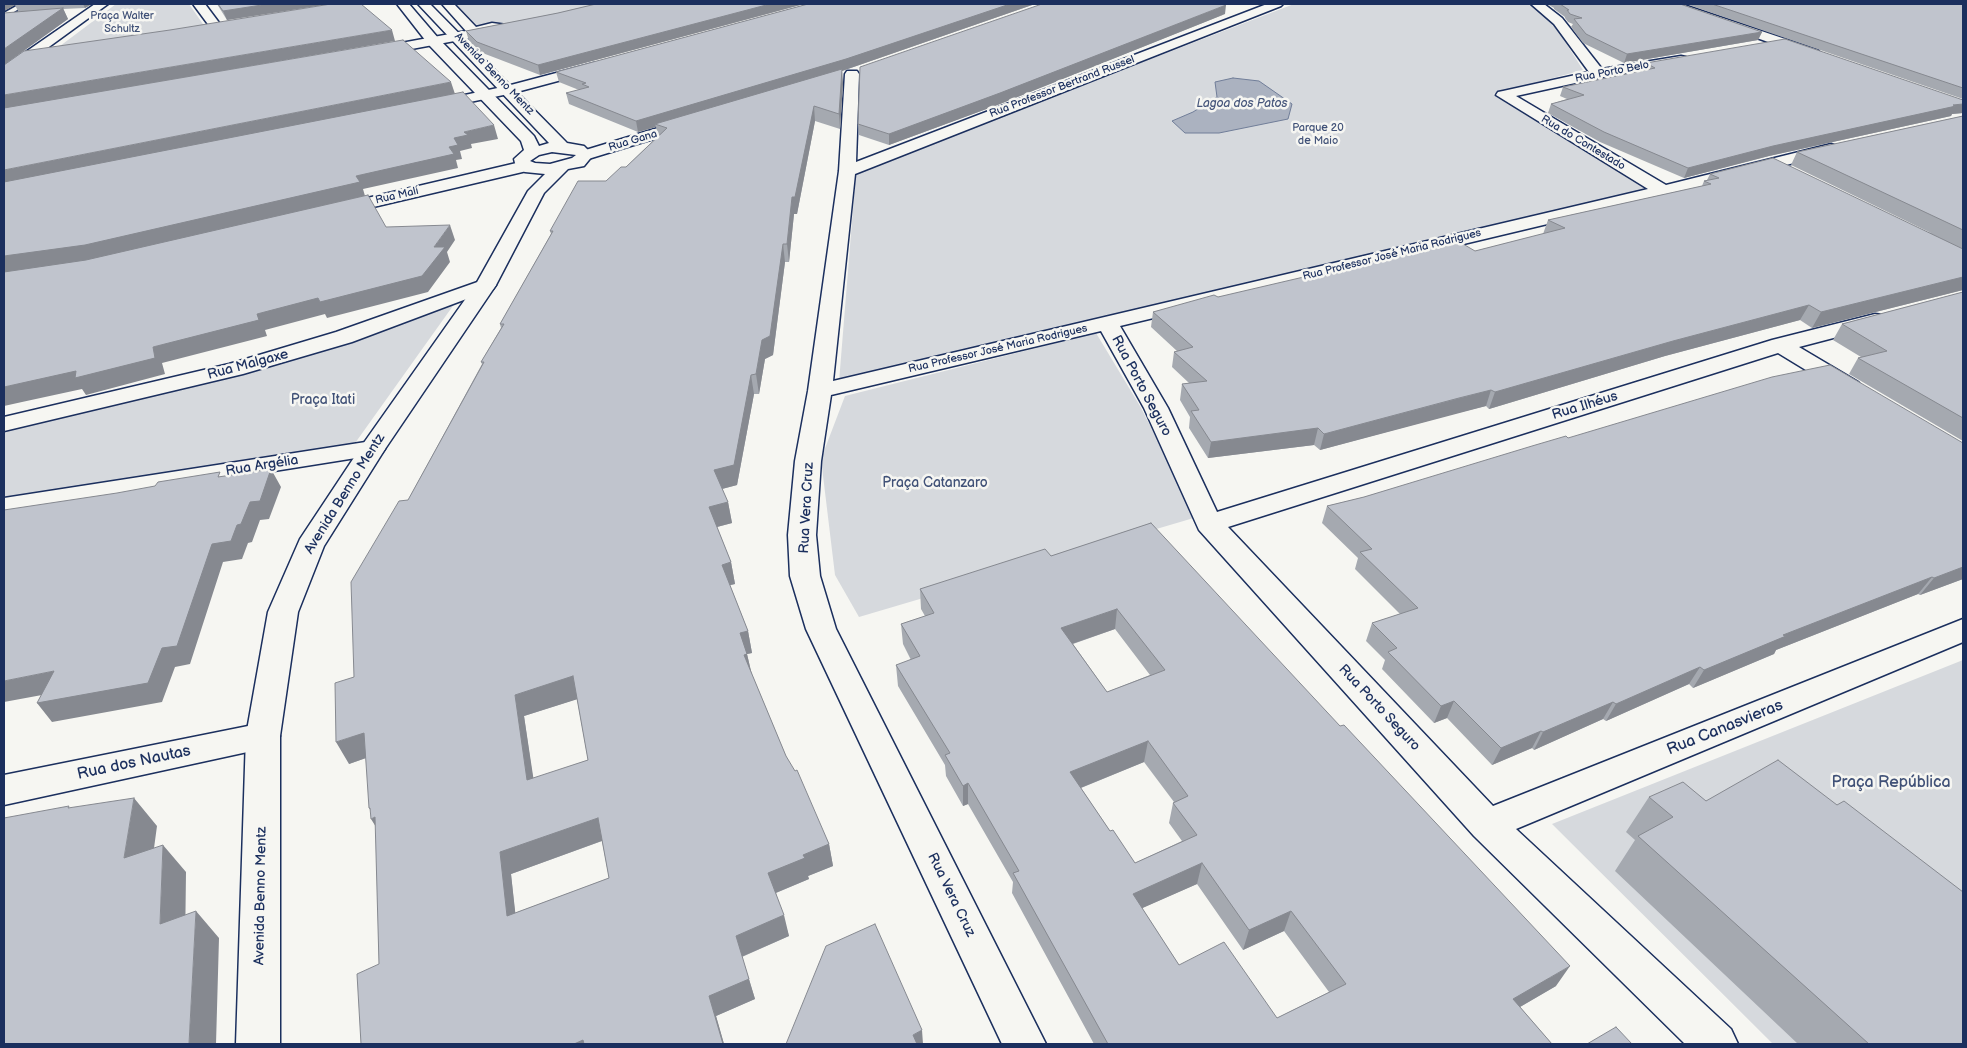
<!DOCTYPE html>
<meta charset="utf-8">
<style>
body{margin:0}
#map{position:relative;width:1967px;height:1048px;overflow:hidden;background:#f6f6f2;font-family:"Balsamiq Sans",sans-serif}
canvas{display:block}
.frame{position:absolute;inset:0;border:5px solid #1b2f5e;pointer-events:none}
</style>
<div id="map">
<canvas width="1967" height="1048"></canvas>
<div class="frame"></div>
</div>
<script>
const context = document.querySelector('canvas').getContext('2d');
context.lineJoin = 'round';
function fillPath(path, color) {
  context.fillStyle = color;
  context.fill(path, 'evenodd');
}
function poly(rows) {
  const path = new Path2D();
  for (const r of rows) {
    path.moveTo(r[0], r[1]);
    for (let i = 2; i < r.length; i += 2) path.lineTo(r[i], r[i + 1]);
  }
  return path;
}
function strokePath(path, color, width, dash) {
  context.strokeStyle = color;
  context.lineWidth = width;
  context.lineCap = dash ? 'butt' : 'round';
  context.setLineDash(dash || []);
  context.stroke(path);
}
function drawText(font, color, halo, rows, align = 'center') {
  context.font = font + ' "Balsamiq Sans",sans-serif';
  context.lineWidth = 5;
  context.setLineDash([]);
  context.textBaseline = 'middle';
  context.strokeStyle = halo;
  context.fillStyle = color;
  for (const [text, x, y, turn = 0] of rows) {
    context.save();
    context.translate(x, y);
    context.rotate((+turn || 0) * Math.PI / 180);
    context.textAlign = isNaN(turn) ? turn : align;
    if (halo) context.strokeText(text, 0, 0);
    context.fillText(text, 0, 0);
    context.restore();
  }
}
const green = poly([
 [116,4,189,4,205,27,52,52],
 [448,4,600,4,555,15,473,31],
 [1294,4,1529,4,1554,24,1583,70,1493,94,1647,189,839,382,856,172],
 [455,303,353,446,4,500,4,427],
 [1096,333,1140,406,1197,517,859,617,835,575,821,459,845,396],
 [1963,660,1963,1044,1773,1044,1552,824]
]);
const water = poly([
 [1233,78,1259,81,1292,104,1288,119,1219,133,1185,133,1172,121,1193,112,1217,97,1215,82,1233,78]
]);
const lane = poly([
 [20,4,27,4,4,18,4,13,20,4]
]);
const street = poly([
 [95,4,108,4,9,76,4,77,4,67,95,4],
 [193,4,205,4,223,28,221,31,213,31,193,4],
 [442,4,454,4,476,27,492,23,507,25,509,28,503,32,374,56,367,52,374,48,466,31,442,4],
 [1267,4,1283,4,1281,6,855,174,833,381,1648,189,1496,95,1498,92,1503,91,1589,72,1554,24,1531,4,1544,4,1562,18,1602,69,1681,56,1686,57,1688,60,1681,64,1598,78,1516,96,1666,185,1831,144,1837,146,1839,149,1837,152,1669,195,1120,326,1168,408,1217,512,1772,340,1875,314,1883,315,1886,320,1883,325,1799,347,1858,382,1862,387,1858,392,1850,394,1842,392,1778,353,1228,527,1493,806,1963,619,1963,642,1516,829,1731,1029,1738,1044,1685,1044,1474,836,1199,530,1144,408,1101,331,831,395,821,461,816,535,820,576,836,629,1046,1044,1002,1044,806,629,790,576,788,535,795,461,808,391,839,171,845,74,847,71,857,71,859,74,856,162,1267,4],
 [594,63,599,64,601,67,599,70,513,93,432,110,427,109,425,106,427,103,507,86,594,63],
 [694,117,699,119,702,122,699,125,585,160,579,158,577,155,579,152,694,117],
 [525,161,531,162,533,166,531,170,335,216,329,215,326,211,329,207,525,161],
 [486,279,493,281,496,285,493,289,352,342,243,374,4,431,4,417,229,364,336,332,486,279],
 [372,441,381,444,385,449,381,454,4,514,4,498,372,441],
 [263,723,275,726,280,736,275,746,4,805,4,775,263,723]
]);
const secondary = poly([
 [397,4,409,4,439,39,534,136,539,146,549,143,418,4,430,4,567,143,584,146,593,155,584,166,568,169,544,193,496,285,385,449,324,546,298,612,280,736,280,1044,236,1044,246,736,268,612,300,539,363,444,476,284,528,191,545,174,525,172,516,167,514,159,524,150,521,141,429,45,397,4],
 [552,152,576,155,572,158,550,164,535,163,530,161,539,155,552,152],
 [1664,4,1681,4,1818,50,1820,53,1813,57,1808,56,1666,6,1664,4]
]);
const wall = poly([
 [4,4,92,4,85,8,63,9,68,19,4,65,18,11,15,5,4,11],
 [217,4,330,4,227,20],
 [596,4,804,4,540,75,480,52,469,41,466,31,558,13],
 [808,4,1035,4,842,71,843,84,840,129,815,121,797,214,794,214,789,262,785,262,773,355,765,359,759,394,754,394,737,485,722,489,728,502,732,523,717,527,731,562,735,584,730,585,748,631,752,653,747,654,751,672,786,756,829,844,833,866,808,876,809,879,776,893,789,936,742,957,755,999,716,1016,724,1044,361,1044,379,964,376,826,366,758,349,764,354,677,408,500,482,364,481,362,501,328,500,324,551,234,550,231,606,181,626,167,658,136,656,127,638,132,569,104,566,93,579,90,559,82,556,72],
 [577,699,588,760,533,779,524,716],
 [602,841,609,878,515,913,511,874],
 [1547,4,1680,4,1762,32,1758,40,1624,63,1583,43,1571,27,1573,24,1568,22,1565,18,1565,17,1554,9,1554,8],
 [1686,4,1963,4,1963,99],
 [1225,14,1000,104,889,145,859,135,858,124],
 [1646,63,1963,100,1963,113,1952,114,1951,116,1769,156,1684,178,1600,142,1548,113,1551,104,1567,99,1560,96,1563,87,1643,71],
 [1963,116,1963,290,1812,328,1800,320,1665,356,1489,409,1486,406,1453,414,1320,450,1314,445,1208,458,1189,428,1190,417,1180,400,1182,384,1189,383,1172,367,1174,352,1177,351,1151,327,1153,312,1218,297,1475,251,1543,234,1548,220,1702,186,1704,181,1707,180,1710,174,1931,233,1791,165,1797,152],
 [1963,292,1963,441,1849,374,1858,358,1861,357,1833,340,1842,324],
 [1568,438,1963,443,1963,579,1920,595,1918,594,1776,650,1774,654,1693,688,1689,684,1606,721,1603,719,1534,750,1532,748,1492,765,1447,718,1434,723,1382,669,1385,660,1366,641,1372,623,1400,614,1355,569,1358,558,1322,523,1327,506,1364,497],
 [1151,523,1556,986,1520,1007,1552,1044,1094,1044,1012,893,1013,882,968,804,963,806,946,776,945,765,898,686,896,665,911,660,903,644,901,624,925,616,921,609,920,589,1051,556],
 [1115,629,1150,675,1107,692,1073,644],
 [1144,762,1174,802,1173,803,1169,823,1182,841,1135,863,1110,831,1081,788],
 [1197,884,1243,950,1284,931,1329,992,1277,1018,1179,965,1142,908],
 [1649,797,1963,1044,1798,1044,1615,871,1635,840,1626,832]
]);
const shadedWall = poly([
 [4,4,14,4,15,5,4,11],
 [83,4,92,4,85,8],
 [268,4,330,4,227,20,223,11],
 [770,4,804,4,540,75,538,65],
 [1010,4,1035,4,842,71,843,84,840,129,839,114,842,71,655,124,656,127,638,132,636,121],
 [1226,5,1225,14,1000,104,889,145,889,134],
 [63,8,68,19,4,65,4,49],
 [392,30,395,41,4,109,4,95],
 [1762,32,1758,40,1624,63,1627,54],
 [451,82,455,94,4,185,4,170],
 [1963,104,1963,113,1952,114,1951,116,1769,156,1684,178,1688,168,1773,146,1953,105],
 [814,106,815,121,797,214,794,214,789,262,787,244,792,197],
 [494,125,498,139,471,144,472,148,460,151,462,159,456,160,458,168,363,189,365,196,94,260,4,273,4,256,356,176,449,147,454,138,464,132],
 [450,225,455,240,447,252,450,262,428,292,327,318,325,314,265,330,267,336,162,363,165,374,86,395,82,389,22,402,4,406,4,387,153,347,257,314,434,247],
 [783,244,785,262,773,355,765,359,759,394,756,374,762,340],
 [1963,277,1963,290,1812,328,1821,312],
 [1809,305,1800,320,1665,356,1489,409,1495,392,1673,341],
 [751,375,754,394,737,485,718,490,714,470],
 [1491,390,1486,406,1320,450,1324,434],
 [1318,428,1314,445,1208,458,1211,442],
 [271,469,281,487,269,519,260,520,252,542,248,543,242,559,223,562,190,664,175,667,162,702,52,722,37,703,162,648,212,544,237,525,250,502],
 [728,502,732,523,713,528,709,507],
 [731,562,735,584,726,586,722,565],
 [1963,567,1963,579,1920,595,1934,578],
 [1932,577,1918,594,1776,650,1774,654,1693,688,1704,670,1783,635],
 [1117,609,1115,629,1060,648,1061,628],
 [748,631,752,653,747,654,752,675,748,676,740,633],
 [1700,667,1689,684,1606,721,1616,704],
 [54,671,69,690,4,702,4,681],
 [573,676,581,698,524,716,537,802,527,780,515,695],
 [1454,701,1447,718,1434,723,1441,706],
 [1613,702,1603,719,1534,750,1543,732],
 [1541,731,1532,748,1492,765,1501,748],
 [364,733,377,754,349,764,336,742],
 [1148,741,1144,762,1068,793,1070,772],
 [968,783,968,804,963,806,963,786],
 [134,798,157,826,149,885,124,858],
 [369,808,370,808,383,829,384,840,371,819,375,817],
 [598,818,607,839,511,874,518,937,507,916,500,852],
 [829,844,833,866,808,876,809,879,773,894,768,873,803,855],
 [163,845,186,872,185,950,160,924],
 [1202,863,1197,884,1129,914,1133,894],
 [196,911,219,938,216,1044,189,1044],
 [1291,911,1284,931,1243,950,1249,930],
 [784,915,789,936,741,957,736,936],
 [1570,966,1556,986,1501,1018,1513,999],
 [749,979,755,999,716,1016,724,1044,723,1044,709,996],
 [922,1030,923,1044,914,1044,913,1035],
 [583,1040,586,1044,574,1044]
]);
const building = poly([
 [218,4,268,4,223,11,218,4],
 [331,4,361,4,392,30,4,95,4,65,24,51,170,30,331,4],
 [596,4,770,4,538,65,477,42,466,31,558,13,596,4],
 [808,4,1010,4,846,59,636,121,566,93,589,87,582,84,586,83,556,72,808,4],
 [1042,4,1221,4,1226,5,1000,93,889,134,858,124,860,67,1042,4],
 [1560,4,1680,4,1762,32,1627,54,1586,34,1574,19,1582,18,1570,14,1567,10,1569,10,1560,4],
 [1712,4,1963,4,1963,88,1712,4],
 [63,8,4,49,4,13,63,8],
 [1785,39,1963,100,1963,104,1953,105,1956,106,1773,146,1688,168,1604,132,1551,104,1584,95,1563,87,1655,68,1646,63,1785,39],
 [403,40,451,82,4,170,4,108,403,40],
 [842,69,839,114,814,106,795,197,792,197,787,244,783,244,770,336,762,340,756,374,751,375,734,465,714,470,728,502,709,507,731,562,722,565,748,631,740,633,747,654,744,655,786,756,795,771,797,770,829,844,803,855,805,858,768,873,784,915,736,936,749,979,709,996,723,1044,584,1044,583,1040,574,1044,361,1044,357,974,379,964,375,817,371,819,370,808,369,808,364,733,336,742,335,683,354,677,351,582,399,501,408,500,484,362,481,362,504,324,500,324,553,231,550,231,578,181,606,181,621,167,626,167,667,128,655,124,842,69],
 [573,676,588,760,527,780,515,695,573,676],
 [598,818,609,878,507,916,500,852,598,818],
 [463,92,494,125,464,132,468,135,454,138,458,145,449,147,454,154,356,176,360,182,85,245,4,256,4,182,463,92],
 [1963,116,1963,230,1797,152,1963,116],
 [1773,158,1963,249,1963,277,1821,312,1809,305,1673,341,1495,392,1491,390,1459,398,1324,434,1318,428,1211,442,1191,411,1199,410,1182,384,1207,381,1174,352,1193,347,1153,312,1214,295,1218,297,1458,241,1475,251,1565,228,1548,220,1711,184,1704,181,1719,178,1710,174,1773,158],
 [368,195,386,227,450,225,434,247,445,247,422,276,320,302,318,298,257,314,259,320,153,347,155,358,75,378,76,371,4,387,4,272,86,260,368,195],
 [1963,292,1963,418,1858,358,1887,351,1842,324,1963,292],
 [1830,365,1963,443,1963,567,1934,578,1932,577,1783,635,1786,636,1704,670,1700,667,1616,704,1613,702,1543,732,1541,731,1501,748,1454,701,1441,706,1388,652,1397,648,1372,623,1418,608,1360,552,1372,549,1327,506,1364,497,1532,446,1566,436,1568,438,1772,377,1830,365],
 [271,469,260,501,250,502,241,524,237,525,231,541,212,544,177,646,162,648,148,683,37,703,54,671,4,681,4,510,117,493,155,486,158,482,220,472,218,477,271,469],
 [1151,523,1340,726,1344,725,1570,966,1513,999,1552,1044,1108,1044,1013,873,1019,871,968,783,963,786,945,755,950,753,896,665,920,656,901,624,934,613,920,589,1045,549,1051,556,1151,523],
 [1117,609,1165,670,1107,692,1061,628,1117,609],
 [1148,741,1188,796,1173,803,1197,835,1135,863,1113,830,1110,831,1070,772,1148,741],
 [1202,863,1249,930,1291,911,1346,984,1277,1018,1224,942,1179,965,1133,894,1202,863],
 [1778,760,1837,805,1844,801,1963,892,1963,1044,1869,1044,1638,836,1673,817,1649,797,1683,782,1706,801,1778,760],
 [134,798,124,858,163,845,160,924,196,911,189,1044,4,1044,4,818,69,806,68,808,134,798],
 [875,924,922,1030,913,1035,917,1044,786,1044,826,946,875,924],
 [1616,1027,1632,1044,1587,1044,1616,1027]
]);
const farParknames = [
 ["Praça Walter",122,16],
 ["Schultz",122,29],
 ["Parque 20",1318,128],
 ["de Maio",1318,141]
];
const farStreetnames = [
 ["Rua Porto Belo",1612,72,-11],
 ["Avenida Benno Mentz",494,74,46],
 ["Rua Professor Bertrand Russel",1062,87,-21],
 ["Rua Gana",633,141,-17],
 ["Rua do Contestado",1583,143,31],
 ["Rua Mali",397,196,-13],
 ["Rua Professor José Maria Rodrigues",1392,255,-14],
 ["Rua Professor José Maria Rodrigues",998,349,-13]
];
const farWaternames = [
 ["Lagoa dos Patos",1242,104]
];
const streetNames = [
 ["Rua Malgaxe",248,365,-15],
 ["Rua Porto Seguro",1141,386,62],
 ["Rua Ilhéus",1585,406,-17],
 ["Rua Argélia",262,466,-9],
 ["Avenida Benno Mentz",345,494,-58],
 ["Rua Vera Cruz",807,508,-87],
 ["Rua Porto Seguro",1379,708,47],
 ["Rua Vera Cruz",951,895,64],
 ["Avenida Benno Mentz",261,896,-89]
];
const parkNames = [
 ["Praça Itati",323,400],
 ["Praça Catanzaro",935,483]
];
const nearStreetnames = [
 ["Rua Canasvieras",1725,728,-22],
 ["Rua dos Nautas",134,763,-12]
];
const nearParknames = [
 ["Praça República",1891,783]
];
fillPath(green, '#d6d9dd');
fillPath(water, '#abb2c0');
strokePath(water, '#717e99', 1);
strokePath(lane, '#1b2f5e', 4);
strokePath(street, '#1b2f5e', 3);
strokePath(secondary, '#1b2f5e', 3);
fillPath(lane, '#f6f6f2');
fillPath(street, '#f6f6f2');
fillPath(secondary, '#f6f6f2');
fillPath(wall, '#a5a9b0');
fillPath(shadedWall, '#868990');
fillPath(building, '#c0c4cd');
strokePath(building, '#868990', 1);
drawText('11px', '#405177', '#f6f6f2', farParknames);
drawText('11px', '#1b2f5e', '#f6f6f2', farStreetnames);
drawText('italic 12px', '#46567b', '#f6f6f2', farWaternames);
drawText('14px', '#1b2f5e', '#f6f6f2', streetNames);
drawText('14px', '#405177', '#f6f6f2', parkNames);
drawText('16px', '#1b2f5e', '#f6f6f2', nearStreetnames);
drawText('16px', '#405177', '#f6f6f2', nearParknames);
</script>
